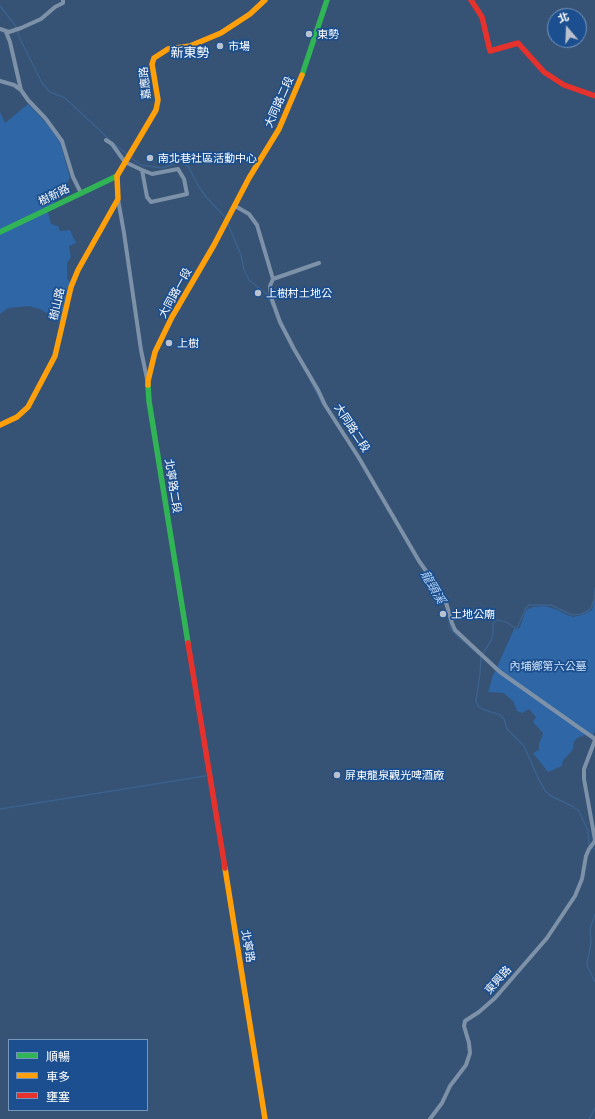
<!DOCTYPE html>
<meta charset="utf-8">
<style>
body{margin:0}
#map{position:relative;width:595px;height:1119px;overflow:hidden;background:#365274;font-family:Ubuntu,"Noto Sans TC",sans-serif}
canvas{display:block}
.legend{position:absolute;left:8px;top:1039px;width:140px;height:72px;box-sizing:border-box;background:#1b4f8f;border:1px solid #7695bc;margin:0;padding:5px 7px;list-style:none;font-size:12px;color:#fff}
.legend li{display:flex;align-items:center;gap:8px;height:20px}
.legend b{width:20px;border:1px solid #7695bc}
.north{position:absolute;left:547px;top:8px;width:40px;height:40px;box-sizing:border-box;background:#1b4f8f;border:1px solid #7695bc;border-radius:50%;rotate:341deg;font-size:11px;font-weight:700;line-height:16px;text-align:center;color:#fff}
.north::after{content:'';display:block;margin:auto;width:14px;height:18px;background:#b9c2ce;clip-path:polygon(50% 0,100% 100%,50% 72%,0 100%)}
</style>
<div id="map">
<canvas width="595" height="1119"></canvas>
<ul class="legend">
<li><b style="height:5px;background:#30b455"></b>順暢</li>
<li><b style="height:5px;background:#ff9f0a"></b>車多</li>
<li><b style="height:5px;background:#e5322d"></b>壅塞</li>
</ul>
<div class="north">北</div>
</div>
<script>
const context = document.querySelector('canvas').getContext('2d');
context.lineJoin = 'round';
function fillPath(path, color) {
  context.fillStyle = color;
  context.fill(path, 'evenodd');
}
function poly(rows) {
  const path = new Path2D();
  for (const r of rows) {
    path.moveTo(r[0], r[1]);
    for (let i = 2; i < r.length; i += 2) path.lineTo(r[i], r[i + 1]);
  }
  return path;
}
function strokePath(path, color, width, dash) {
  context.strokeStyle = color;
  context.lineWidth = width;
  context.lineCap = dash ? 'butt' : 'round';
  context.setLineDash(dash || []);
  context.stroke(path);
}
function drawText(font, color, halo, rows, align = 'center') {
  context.font = font + ' Ubuntu,"Noto Sans TC",sans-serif';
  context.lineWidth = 3.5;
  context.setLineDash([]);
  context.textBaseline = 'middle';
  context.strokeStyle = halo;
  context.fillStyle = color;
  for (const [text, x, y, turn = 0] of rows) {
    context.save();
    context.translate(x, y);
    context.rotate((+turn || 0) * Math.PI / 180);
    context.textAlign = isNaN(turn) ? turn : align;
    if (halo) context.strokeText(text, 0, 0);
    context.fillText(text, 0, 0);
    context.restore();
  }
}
const green = poly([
 [28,104,47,124,60,142,70,178,54,204,47,208,51,224,58,226,60,231,70,230,76,243,69,246,71,257,67,263,67,279,72,283,61,323,58,322,53,317,40,309,28,306,8,308,0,314,0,112,5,123],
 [595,598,595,728,593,740,589,737,585,735,577,738,574,742,573,749,569,754,563,760,562,766,548,772,533,753,539,750,539,743,540,742,543,733,533,722,536,717,529,709,522,713,517,711,513,701,508,697,504,693,488,692,492,678,514,629,518,629,520,627,526,610,533,607,545,606,558,610,567,615,573,617,582,615,592,610]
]);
const stream = poly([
 [0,6,15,25,20,39,42,83,50,92,65,98,110,140],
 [113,143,127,154],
 [130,157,141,165,162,168,181,162,188,166,199,187,207,198,226,218],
 [228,224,241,255,244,270,249,280,269,296,272,306],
 [310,380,323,405],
 [442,597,445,605],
 [448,614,450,627,453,632,478,654],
 [482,655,492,639,493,633,493,623,496,621,498,620,506,622,515,628,517,628,526,608,529,605,551,605,572,615,581,614,589,610,591,608,594,599,595,588],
 [481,657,480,673,476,701,478,706,482,709,500,715,504,719,507,729,524,746,539,780,546,792,551,796,572,806,579,811,588,831,589,844,595,850],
 [0,809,205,776],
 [595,914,590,929,591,943,587,963,588,968,595,982],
 [589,1119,595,1108]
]);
const street = poly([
 [0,29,9,32,21,28,41,19,55,7,63,3,63,0],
 [6,32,10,42,21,90],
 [0,81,14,85,21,90,28,100,46,119,62,141,73,177,81,193],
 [106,140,112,144,122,158,125,162,142,170,152,174,178,169,184,179,187,194,151,202,147,197,142,170],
 [118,199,124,233,141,350,147,379],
 [235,206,249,214,257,225,273,279,270,286,271,297,280,322,294,349,318,390,325,405,359,458,419,561,438,588,445,599,452,623,455,630,500,672,595,739],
 [273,279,319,263],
 [595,740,584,769,584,779,595,840],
 [430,1119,442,1103,450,1086,466,1065,470,1053,469,1043,464,1026,465,1021,479,1012,495,998,547,938,575,896,582,879,586,856,589,849,595,841]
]);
const fast = poly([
 [302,75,327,0],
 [0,232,117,176],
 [148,385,149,401,188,643]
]);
const slow = poly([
 [117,176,156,110,158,100,152,64,154,58,168,49,190,46,221,33,250,14,265,0],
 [148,385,148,381,155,352,172,317,214,245,249,178,279,129,302,75],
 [0,425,17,417,28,407,55,356,71,287,78,270,118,199,117,176],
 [225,868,265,1119]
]);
const jam = poly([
 [471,0,482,17,490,51,518,43,544,72,564,85,595,96],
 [188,643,225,868]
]);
const markers = [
 [309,34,4,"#b9c2ce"],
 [220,46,4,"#b9c2ce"],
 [150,158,4,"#b9c2ce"],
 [258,293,4,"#b9c2ce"],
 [169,343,4,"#b9c2ce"],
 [443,614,4,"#b9c2ce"],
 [337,775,4,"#b9c2ce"]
];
const poiNames = [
 ["東勢",317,34],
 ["市場",228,46],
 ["南北巷社區活動中心",158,158],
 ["上樹村土地公",266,293],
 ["上樹",177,343],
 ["土地公廟",451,614],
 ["屏東龍泉觀光啤酒廠",345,775]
];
const streetNames = [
 ["嘉應路",145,83,-96],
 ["大同路二段",279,102,-66],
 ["樹新路",54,195,-26],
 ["大同路一段",175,293,-61],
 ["樹山路",57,304,-77],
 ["大同路二段",352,428,57],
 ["北寧路二段",173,486,81],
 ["北寧路",248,946,80],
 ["東興路",498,980,-48]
];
const parkNames = [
 ["內埔鄉第六公墓",548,666]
];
const waterNames = [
 ["龍頸溪",433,587,60]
];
const quarterNames = [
 ["新東勢",190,53]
];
fillPath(green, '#2f66a5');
strokePath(stream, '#3b618d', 1.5);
strokePath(street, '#7d92a8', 4);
strokePath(fast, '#30b455', 5.5);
strokePath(slow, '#ff9f0a', 5.5);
strokePath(jam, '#e5322d', 5.5);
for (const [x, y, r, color] of markers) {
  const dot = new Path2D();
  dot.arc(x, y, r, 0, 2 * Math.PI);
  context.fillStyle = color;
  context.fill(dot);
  strokePath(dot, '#1b4f8f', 1.5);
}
drawText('11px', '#fff', '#1b4f8f', poiNames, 'left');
drawText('11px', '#fff', '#1b4f8f', streetNames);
drawText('11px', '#cfe3fa', '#1b4f8f', parkNames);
drawText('italic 12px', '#b5d3f5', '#1b4f8f', waterNames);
drawText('13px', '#fff', '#1b4f8f', quarterNames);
</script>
